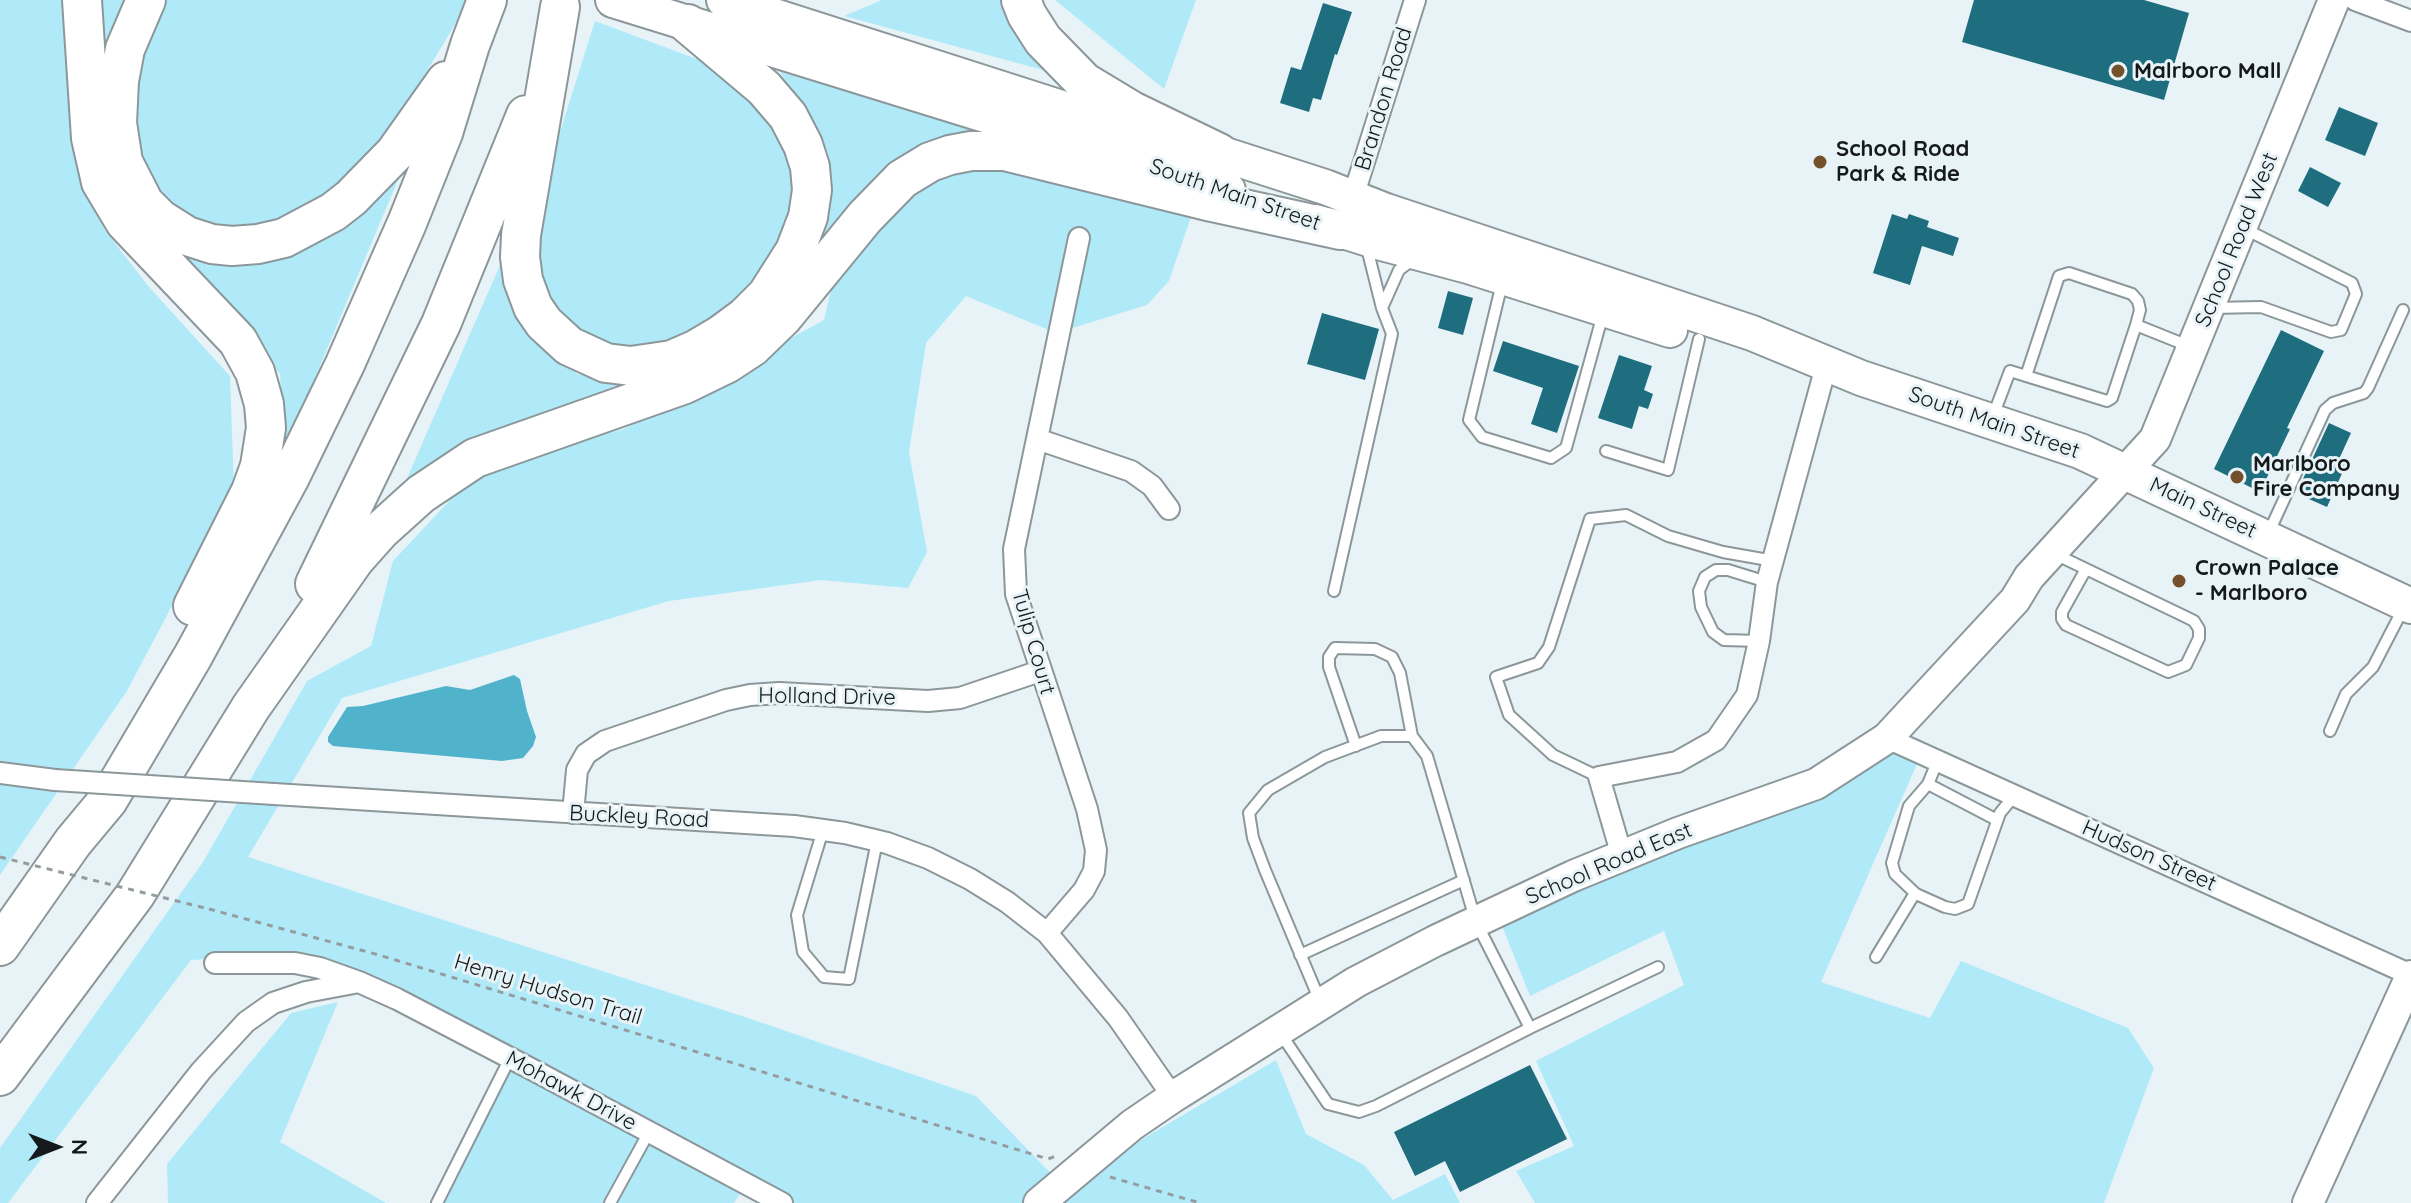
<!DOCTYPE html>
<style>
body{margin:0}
#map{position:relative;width:2411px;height:1203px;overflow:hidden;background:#e8f3f7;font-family:Quicksand,sans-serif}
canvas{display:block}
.north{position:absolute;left:16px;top:1107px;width:80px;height:80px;-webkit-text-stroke:6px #e8f3f7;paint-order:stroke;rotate:90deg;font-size:22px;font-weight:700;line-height:32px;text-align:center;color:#15191b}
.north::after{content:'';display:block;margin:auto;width:28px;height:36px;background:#15191b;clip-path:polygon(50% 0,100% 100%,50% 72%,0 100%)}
</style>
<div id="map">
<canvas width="2411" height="1203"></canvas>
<div class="north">N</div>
</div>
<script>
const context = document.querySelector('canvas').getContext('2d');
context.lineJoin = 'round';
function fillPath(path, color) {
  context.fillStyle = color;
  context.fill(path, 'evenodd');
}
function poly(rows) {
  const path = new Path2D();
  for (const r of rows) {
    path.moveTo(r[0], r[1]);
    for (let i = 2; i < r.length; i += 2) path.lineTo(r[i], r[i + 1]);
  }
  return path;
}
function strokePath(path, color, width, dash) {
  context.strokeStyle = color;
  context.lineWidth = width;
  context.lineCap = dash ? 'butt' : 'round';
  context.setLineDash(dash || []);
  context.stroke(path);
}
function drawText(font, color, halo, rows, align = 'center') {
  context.font = font + ' Quicksand,sans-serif';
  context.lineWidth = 6;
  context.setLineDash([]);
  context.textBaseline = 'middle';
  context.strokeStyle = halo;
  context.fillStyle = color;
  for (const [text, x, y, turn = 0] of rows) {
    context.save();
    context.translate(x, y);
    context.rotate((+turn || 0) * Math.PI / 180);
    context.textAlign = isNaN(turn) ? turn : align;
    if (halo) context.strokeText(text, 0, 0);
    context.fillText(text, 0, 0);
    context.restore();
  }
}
const green = poly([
 [0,0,65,0,73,122,104,229,149,287,230,376,234,488,127,691,0,875],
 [97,0,127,0,100,71],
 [166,0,470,0,377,153,303,223,217,228,173,211,140,164,136,84,158,9],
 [882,0,1011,0,1054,73,844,16],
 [1055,0,1196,0,1164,89],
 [595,21,710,64,771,121,798,175,787,250,717,324,658,350,604,347,559,313,537,263,536,208],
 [780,72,1000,130,889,172,818,244,828,153],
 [973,161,1192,214,1169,281,1147,305,1056,333,966,296,926,343,909,452,927,552,908,588,821,580,669,601,342,698,248,857,748,1018,976,1096,1063,1186,1276,1060,1306,1134,1364,1165,1393,1200,1445,1174,1460,1203,794,1203,749,1180,734,1203,437,1203,513,1062,309,953,191,960,8,1203,0,1203,0,1148,203,862,307,681,371,646,393,561,482,466,624,429,824,320,836,268,920,184],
 [403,168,285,449,280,374,214,291,156,236,238,264,333,236],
 [511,240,528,324,577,374,657,381,401,492],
 [1893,733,1921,755,1821,982,1930,1018,1961,961,2128,1028,2154,1068,2104,1203,1535,1203,1516,1171,1574,1146,1536,1061,1684,985,1664,931,1530,996,1502,926],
 [338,1002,280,1142,386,1203,168,1203,167,1164,291,1013]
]);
const water = poly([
 [514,675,520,679,527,711,536,737,533,746,523,758,502,761,333,746,328,742,328,737,347,707,363,706,446,686,470,690]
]);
const building = poly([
 [1974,0,2144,0,2189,13,2164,100,1962,42],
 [1323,3,1352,12,1337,55,1335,54,1321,100,1313,98,1309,112,1280,103,1291,67,1301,70],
 [2339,107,2378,123,2365,156,2325,140],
 [2310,167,2341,183,2328,207,2298,191],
 [1892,214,1907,219,1909,214,1929,221,1927,227,1959,238,1953,256,1922,246,1910,285,1873,273],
 [1448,291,1473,298,1463,335,1438,328],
 [1322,313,1379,329,1365,380,1307,364],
 [2281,330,2324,351,2287,428,2290,429,2260,492,2214,469],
 [1503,341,1579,366,1557,433,1531,424,1543,388,1493,371],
 [1619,355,1652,366,1644,390,1653,394,1648,409,1639,406,1632,429,1598,418],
 [2329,423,2351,433,2340,457,2348,460,2327,507,2302,496,2308,482,2303,479],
 [1530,1065,1567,1139,1460,1192,1445,1161,1415,1176,1394,1132]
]);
const path = poly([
 [209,909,379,955,1048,1159,1056,1156],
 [1110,1177,1200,1203]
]);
const lane = poly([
 [1366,244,1382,308,1399,270,1412,260],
 [1502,283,1469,420,1482,437,1551,458,1566,448,1603,314],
 [2211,308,2261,307,2331,332,2341,330,2356,294,2352,283,2243,228],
 [2026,376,2059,276,2069,273,2132,294,2138,301,2140,310,2136,325],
 [1993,416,2010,371,2107,401,2112,398,2136,325,2191,347],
 [1606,451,1668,470,1699,339],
 [2269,532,2325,410,2333,403,2364,393,2368,388,2403,310],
 [2053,553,2086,569,2184,616,2194,621,2199,629,2199,638,2186,665,2168,672,2066,625,2062,619,2062,612,2086,569],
 [1334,591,1392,334,1382,308],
 [1759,641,1724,640,1713,632,1701,607,1699,591,1705,577,1716,570,1728,570,1767,582],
 [2330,731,2346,694,2373,667,2403,609],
 [1356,746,1329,667,1329,657,1335,648,1375,649,1392,657,1400,673,1412,736],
 [1938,760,1928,784,1909,806,1892,863,1895,874,1916,894,1945,907,1955,909,1968,904,2000,813,2014,796],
 [1599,777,1553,755,1509,715,1496,677,1538,663,1549,647,1590,519,1626,515,1668,536,1723,552,1774,561],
 [1928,784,1997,820],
 [823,830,797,915,803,952,824,977,849,979,877,841],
 [1300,955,1464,880],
 [1876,957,1915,893],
 [1530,1028,1658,967],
 [1281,1034,1328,1104,1359,1112,1376,1106,1530,1028,1476,922,1427,756,1412,736,1381,736,1325,757,1268,790,1249,813,1253,838,1265,870,1320,1001],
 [437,1203,510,1058],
 [610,1203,649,1132]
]);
const street = poly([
 [2355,0,2411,21],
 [1353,197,1415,0],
 [1037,439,1131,471,1152,486,1169,509],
 [1887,738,2411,975],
 [0,773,55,780],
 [274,794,794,826,845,833,887,843,928,858,970,879,1007,902,1047,933,1118,1018,1173,1097],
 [573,813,577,770,586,754,605,741,726,700,750,695,779,693,928,701,960,698,1040,671],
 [1622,856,1599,777,1677,762,1716,740,1747,695,1759,641,1767,582,1825,370],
 [1047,933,1084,890,1094,871,1096,850,1087,809,1016,594,1014,549,1079,238],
 [215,963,295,963,320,968,359,982,397,999,537,1072,782,1203],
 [97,1203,201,1071,246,1022,273,1003,306,992,359,982]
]);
const secondary = poly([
 [1039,1203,1132,1125,1173,1097,1356,982,1435,941,1573,876,1678,833,1816,784,1887,738,2015,600,2029,577,2155,439,2334,0],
 [2308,1203,2411,976]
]);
const primary = poly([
 [613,0,1228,190],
 [724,0,1124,128,1219,153,1325,187,1386,211,1752,333,1861,378,2080,451,2411,606],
 [1315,222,1378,242,1468,266,1670,330]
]);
const highway = poly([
 [82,0,91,138,101,182,125,222,238,341,255,372,264,404,266,428,260,466,251,491,193,606],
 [146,0,125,49,119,81,117,123,123,162,144,203,160,219,187,236,212,244,232,246,258,244,284,238,333,212,351,198,395,153,446,81],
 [1021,0,1027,15,1043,40,1084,82,1132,111,1219,153],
 [560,7,521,235,520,257,523,280,533,307,544,323,569,346,606,363,631,366,672,360,695,350,722,334,745,317,767,295,795,251,808,217,812,190,810,167,803,145,788,116,764,88,688,24],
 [315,584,441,324,526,115],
 [0,946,73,842,108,800,193,656,290,477,345,364,407,223,443,133,470,45,487,0],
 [0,1076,135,895,251,707,355,559,380,531,421,494,475,458,685,384,726,364,752,347,783,317,865,217,902,179,930,162,950,155,971,151,1005,151,1212,202,1340,230]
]);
const pathBridge = poly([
 [0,857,209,909]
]);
const streetBridge = poly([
 [55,780,274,794]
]);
const markers = [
 [2118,71,8,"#75512b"],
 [1820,162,8,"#75512b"],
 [2237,477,8,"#75512b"],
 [2179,581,8,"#75512b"]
];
const poiNames = [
 ["Malrboro Mall",2134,71],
 ["School Road",1836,149],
 ["Park & Ride",1836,174],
 ["Marlboro",2253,464],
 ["Fire Company",2253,489],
 ["Crown Palace",2195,568],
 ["- Marlboro",2195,593]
];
const streetNames = [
 ["Brandon Road",1384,99,-73],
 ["South Main Street",1235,195,19],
 ["School Road West",2237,240,-68],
 ["South Main Street",1994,423,19],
 ["Main Street",2203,508,25],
 ["Tulip Court",1033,642,74],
 ["Holland Drive",827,697,1],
 ["Buckley Road",639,817,3],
 ["Hudson Street",2149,856,24],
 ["School Road East",1609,864,-23],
 ["Henry Hudson Trail",548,990,17],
 ["Mohawk Drive",571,1091,28]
];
fillPath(green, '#b0eaf9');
fillPath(water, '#51b3cb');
fillPath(building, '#1f6e7f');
strokePath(lane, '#8c979a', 14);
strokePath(street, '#8c979a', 24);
strokePath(secondary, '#8c979a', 34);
strokePath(primary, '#8c979a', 38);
strokePath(highway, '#8c979a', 42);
strokePath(path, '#949c9f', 3, [6, 6]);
strokePath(lane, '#fff', 10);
strokePath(street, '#fff', 20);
strokePath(secondary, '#fff', 30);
strokePath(primary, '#fff', 34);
strokePath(highway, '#fff', 38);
strokePath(streetBridge, '#8c979a', 24, []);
strokePath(pathBridge, '#949c9f', 3, [6, 6]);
strokePath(streetBridge, '#fff', 20);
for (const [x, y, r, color] of markers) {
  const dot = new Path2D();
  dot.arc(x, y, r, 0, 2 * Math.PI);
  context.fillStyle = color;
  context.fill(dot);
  strokePath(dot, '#e8f3f7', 3);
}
drawText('bold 22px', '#15191b', '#e8f3f7', poiNames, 'left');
drawText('22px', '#15191b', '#e8f3f7', streetNames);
</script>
